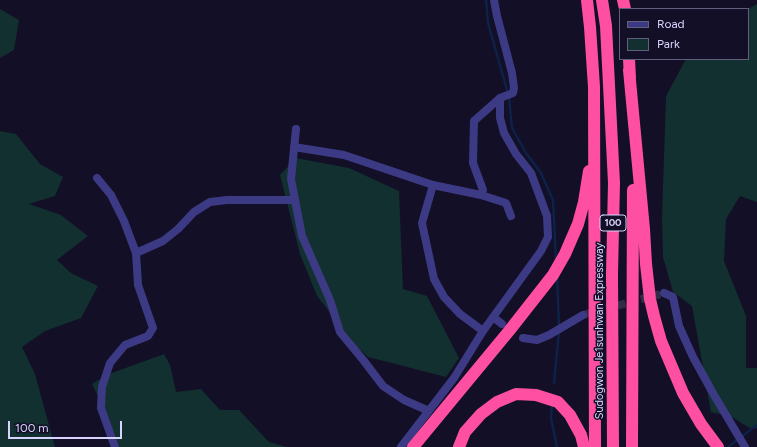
<!DOCTYPE html>
<style>
body{margin:0}
#map{position:relative;width:757px;height:447px;overflow:hidden;background:#130f26;font-family:Figtree,sans-serif}
canvas{display:block}
.legend{position:absolute;left:619px;top:8px;width:130px;height:52px;box-sizing:border-box;background:#130f26;border:1px solid #625e7d;margin:0;padding:5px 7px;list-style:none;font-size:12px;color:#d9d4ff}
.legend li{display:flex;align-items:center;gap:8px;height:20px}
.legend b{width:20px;border:1px solid #625e7d}
.scale{position:absolute;left:8px;top:421px;width:114px;height:18px;box-sizing:border-box;border:2px solid #d9d4ff;border-top:0;padding-left:5px;font-size:12px;line-height:14px;white-space:nowrap;color:#d9d4ff;-webkit-text-stroke:3px #130f26;paint-order:stroke}
</style>
<div id="map">
<canvas width="757" height="447"></canvas>
<ul class="legend">
<li><b style="height:5px;background:#3d3a85"></b>Road</li>
<li><b style="height:11px;background:#12302f"></b>Park</li>
</ul>
<div class="scale">100 m</div>
</div>
<script>
const context = document.querySelector('canvas').getContext('2d');
context.lineJoin = 'round';
function fillPath(path, color) {
  context.fillStyle = color;
  context.fill(path, 'evenodd');
}
function poly(rows) {
  const path = new Path2D();
  for (const r of rows) {
    path.moveTo(r[0], r[1]);
    for (let i = 2; i < r.length; i += 2) path.lineTo(r[i], r[i + 1]);
  }
  return path;
}
function strokePath(path, color, width, dash) {
  context.strokeStyle = color;
  context.lineWidth = width;
  context.lineCap = dash ? 'butt' : 'round';
  context.setLineDash(dash || []);
  context.stroke(path);
}
function drawText(font, color, halo, rows, align = 'center') {
  context.font = font + ' Figtree,sans-serif';
  context.lineWidth = 3;
  context.setLineDash([]);
  context.textBaseline = 'middle';
  context.strokeStyle = halo;
  context.fillStyle = color;
  for (const [text, x, y, turn = 0] of rows) {
    context.save();
    context.translate(x, y);
    context.rotate((+turn || 0) * Math.PI / 180);
    context.textAlign = isNaN(turn) ? turn : align;
    if (halo) context.strokeText(text, 0, 0);
    context.fillText(text, 0, 0);
    context.restore();
  }
}
const green = poly([
 [757,4,757,202,740,196,726,219,724,261,746,316,746,368,757,368,757,428,751,429,732,417,711,412,692,306,673,292,663,257,662,217,666,96,686,59,748,59,748,9],
 [0,9,19,20,14,50,0,58],
 [0,131,16,134,40,164,63,177,55,196,29,204,61,215,88,236,57,260,71,273,98,286,81,318,45,331,22,347,35,374,55,447,0,447],
 [296,158,349,168,399,191,403,289,427,296,459,358,446,377,368,357,356,346,317,296,300,254,280,175],
 [164,354,170,365,176,392,201,389,220,410,239,410,269,442,287,447,119,447,108,417,92,384,109,374]
]);
const stream = poly([
 [486,0,488,23,509,97,512,128,526,153,541,173,553,200,556,261],
 [557,276,559,327],
 [554,383,559,332],
 [552,406,551,418,557,447],
 [728,447,757,425]
]);
const minorTunnel = poly([
 [583,315,664,293]
]);
const minor = poly([
 [296,129,291,179,302,236,330,300,340,332,364,361,383,386,404,400,429,411],
 [294,147,344,155,433,185,481,195,506,203,511,216],
 [97,178,111,195,124,221,136,253,138,285,153,328,148,336,125,345,110,363,102,387,101,408,115,447],
 [433,185,422,223,434,279,444,297,460,314,483,331],
 [481,195,483,190,473,163,474,121,500,98,513,93,514,88,512,73,497,16,494,0],
 [136,253,163,241,178,229,194,212,210,202,227,200,295,200],
 [664,293,673,297,679,326,693,357,714,395,745,447],
 [493,317,502,324],
 [523,338,537,340,549,335,583,315],
 [401,447,454,378,483,331,541,251,548,237,547,216,531,173,516,154,504,133,500,118,500,98]
]);
const motorway = poly([
 [587,0,590,27,594,87,595,447],
 [602,0,606,26,614,183,612,274,613,447],
 [623,0,625,9],
 [629,59,630,78],
 [629,70,644,229,646,264,650,299,654,316,661,341,683,393,701,424,718,447],
 [413,447,509,331,553,275,565,254,578,224,584,202,589,171],
 [459,447,465,432,481,414,497,402,516,394,536,395,558,402,570,415,581,435,584,447],
 [632,447,633,190]
]);
const shields = [
 [613,223,26]
];
const shieldNames = [
 ["100",613,223]
];
const streetNames = [
 ["Sudogwon Je1sunhwan Expressway",600,331,-90]
];
fillPath(green, '#12302f');
strokePath(stream, '#0c2248', 2.5);
strokePath(minorTunnel, '#312d47', 8, [8, 4]);
strokePath(minor, '#3d3a85', 8);
strokePath(motorway, '#ff4fa3', 12);
for (const [x, y, w] of shields) {
  const box = new Path2D();
  box.roundRect(x - w / 2, y - 8, w, 16, 3);
  context.fillStyle = '#130f26';
  context.fill(box);
  strokePath(box, '#d9d4ff', 1);
}
drawText('bold 10px', '#d9d4ff', null, shieldNames);
drawText('11px', '#d9d4ff', '#130f26', streetNames);
</script>
